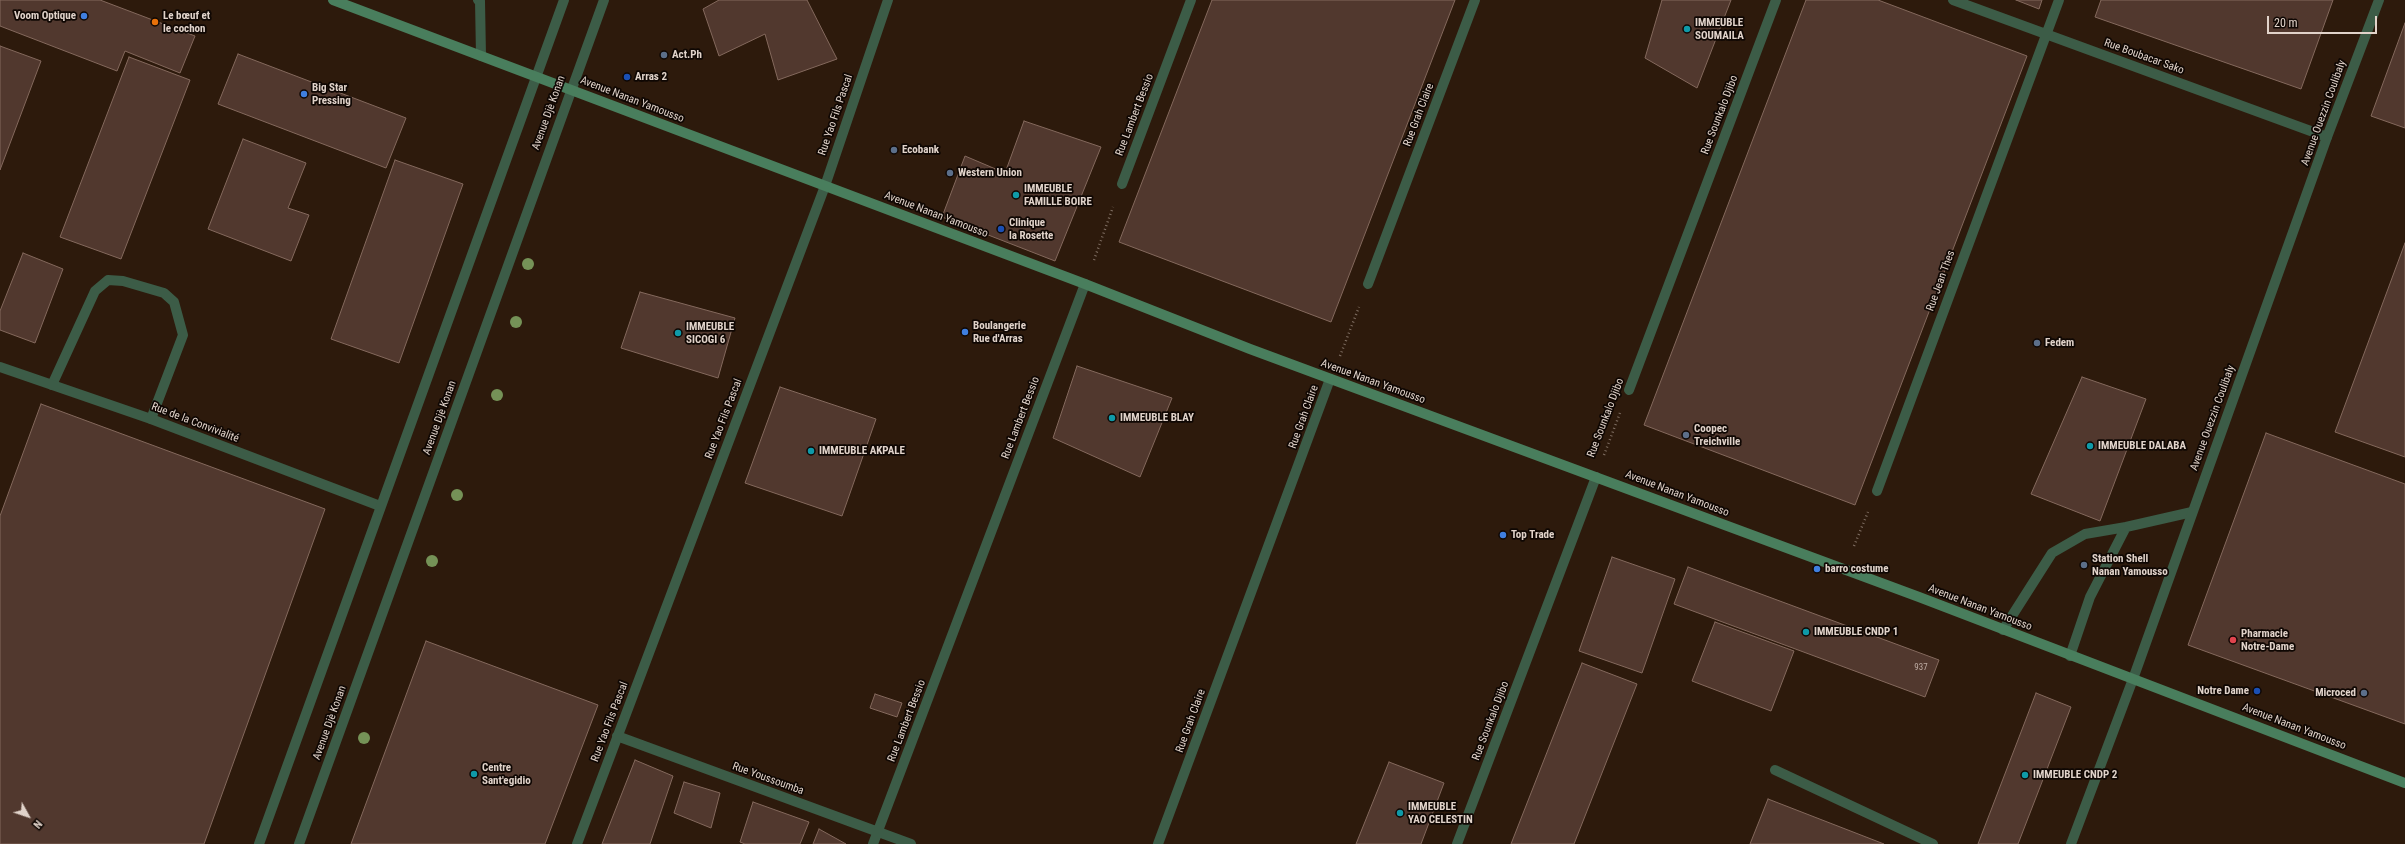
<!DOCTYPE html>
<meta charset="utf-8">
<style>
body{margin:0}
#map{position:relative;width:2405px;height:844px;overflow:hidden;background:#2d1a0c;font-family:"Roboto Condensed",sans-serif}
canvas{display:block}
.north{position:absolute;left:8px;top:796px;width:40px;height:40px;-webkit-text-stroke:3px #0f0703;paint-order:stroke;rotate:130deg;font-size:11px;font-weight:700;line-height:16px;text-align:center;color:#e1d3ca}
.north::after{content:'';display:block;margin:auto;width:14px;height:18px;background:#e1d3ca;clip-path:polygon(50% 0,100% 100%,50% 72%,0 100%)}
.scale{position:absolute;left:2267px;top:16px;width:110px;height:18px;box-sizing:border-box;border:2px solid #e1d3ca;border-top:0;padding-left:5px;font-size:12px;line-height:14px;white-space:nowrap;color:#e1d3ca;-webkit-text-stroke:3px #0f0703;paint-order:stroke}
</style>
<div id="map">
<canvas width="2405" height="844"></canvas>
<div class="north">N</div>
<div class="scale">20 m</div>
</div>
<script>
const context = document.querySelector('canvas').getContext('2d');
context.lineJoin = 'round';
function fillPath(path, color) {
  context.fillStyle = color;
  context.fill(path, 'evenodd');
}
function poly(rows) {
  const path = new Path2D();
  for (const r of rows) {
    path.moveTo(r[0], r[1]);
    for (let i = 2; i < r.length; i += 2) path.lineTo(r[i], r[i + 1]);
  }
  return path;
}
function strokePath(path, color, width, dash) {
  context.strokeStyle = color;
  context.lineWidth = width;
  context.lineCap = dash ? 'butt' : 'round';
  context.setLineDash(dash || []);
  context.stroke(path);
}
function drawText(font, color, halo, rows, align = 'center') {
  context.font = font + ' "Roboto Condensed",sans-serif';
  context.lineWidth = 3.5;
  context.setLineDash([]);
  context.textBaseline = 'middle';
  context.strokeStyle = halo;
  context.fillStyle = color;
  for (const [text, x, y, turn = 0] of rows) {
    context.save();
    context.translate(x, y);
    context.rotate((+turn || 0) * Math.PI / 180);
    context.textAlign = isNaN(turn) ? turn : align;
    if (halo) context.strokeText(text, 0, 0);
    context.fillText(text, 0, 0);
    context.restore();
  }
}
const building = poly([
 [0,0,100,0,195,36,180,73,125,51,117,71,0,26,0,0],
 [719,0,807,0,837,59,778,80,765,34,719,56,703,9,719,0],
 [1212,0,1455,0,1331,322,1119,242,1212,0],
 [1662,0,1731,0,1697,88,1645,58,1662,0],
 [1806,0,1878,0,2027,56,1855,505,1644,425,1806,0],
 [2016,0,2042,0,2039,9,2016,0],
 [2101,0,2333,0,2301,89,2095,17,2101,0],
 [2405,23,2405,128,2371,116,2405,23],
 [0,46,41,61,0,170,0,46],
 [238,54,406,118,386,168,218,104,238,54],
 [129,57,190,80,121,259,60,237,129,57],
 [1024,121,1101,147,1055,261,942,217,965,156,1005,173,1024,121],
 [243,139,306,163,288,208,309,215,291,261,208,229,243,139],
 [395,160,463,184,399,363,331,339,395,160],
 [2405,243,2405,457,2335,432,2405,243],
 [23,253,63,269,35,343,0,330,0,311,23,253],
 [640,292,735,318,718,378,621,348,640,292],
 [1077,366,1172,398,1140,477,1053,438,1077,366],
 [2082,377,2146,399,2100,521,2031,494,2082,377],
 [780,387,876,419,842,516,745,483,780,387],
 [41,404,325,509,204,844,0,844,0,516,41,404],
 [2266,433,2405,484,2405,724,2188,645,2266,433],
 [1612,557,1675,579,1642,673,1579,651,1612,557],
 [1688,567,1939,660,1925,697,1674,604,1688,567],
 [1715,622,1794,651,1771,711,1692,681,1715,622],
 [426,641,598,705,545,844,351,844,426,641],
 [1582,663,1637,684,1574,844,1511,844,1582,663],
 [2036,693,2071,707,2018,844,1978,844,2036,693],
 [875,694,902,703,897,717,870,708,875,694],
 [635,760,673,776,650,844,602,844,635,760],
 [1389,762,1444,783,1421,844,1356,844,1389,762],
 [684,782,720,793,711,828,674,813,684,782],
 [1768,799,1884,844,1750,844,1768,799],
 [753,802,809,822,800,844,745,844,740,842,753,802],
 [819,829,846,844,813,844,819,829]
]);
const path = poly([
 [1094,260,1113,207],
 [1340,356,1359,307],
 [1604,455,1620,413],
 [1854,546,1868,512]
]);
const service = poly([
 [478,0,480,1,481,56],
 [52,385,95,291,108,280,123,281,164,293,174,302,183,335,151,419],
 [2003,630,2052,553,2085,534,2126,527],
 [2070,656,2090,597,2126,527,2192,512],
 [1775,770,1933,844]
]);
const minor = poly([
 [1953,0,2327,137],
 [1122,184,1191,0],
 [1368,284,1475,0],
 [0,367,151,419,380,506],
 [1629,390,1776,0],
 [1877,491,2059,0],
 [617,736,911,844],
 [577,844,825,186,888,0],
 [873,844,1085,284],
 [1158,844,1330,379],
 [1457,844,1596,477]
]);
const tertiary = poly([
 [259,844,564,0],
 [299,844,604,0],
 [2071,844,2133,679,2327,137,2379,0]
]);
const secondary = poly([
 [333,0,1085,284,1250,349,1919,597,2405,783]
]);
const trees = [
 [528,264],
 [516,322],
 [497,395],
 [457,495],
 [432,561],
 [364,738]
];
const markers = [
 [84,16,4,"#3f7fe0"],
 [155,22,4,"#e8710a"],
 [1687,29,4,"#0f9aa8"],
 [664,55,4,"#5c6f8a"],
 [627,77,4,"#1a4fb4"],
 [304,94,4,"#3f7fe0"],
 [894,150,4,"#5c6f8a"],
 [950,173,4,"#5c6f8a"],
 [1016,195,4,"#0f9aa8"],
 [1001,229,4,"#1a4fb4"],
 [965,332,4,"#3f7fe0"],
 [678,333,4,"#0f9aa8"],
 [2037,343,4,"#5c6f8a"],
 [1112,418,4,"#0f9aa8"],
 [1686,435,4,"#5c6f8a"],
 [2090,446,4,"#0f9aa8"],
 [811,451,4,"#0f9aa8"],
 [1503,535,4,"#3f7fe0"],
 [2084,565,4,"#5c6f8a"],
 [1817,569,4,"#3f7fe0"],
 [1806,632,4,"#0f9aa8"],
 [2233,640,4,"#e0444e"],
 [2257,691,4,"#1a4fb4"],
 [2364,693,4,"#5c6f8a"],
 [474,774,4,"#0f9aa8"],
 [2025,775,4,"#0f9aa8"],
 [1400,813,4,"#0f9aa8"]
];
const numberNames = [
 ["937",1921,668]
];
const poiNames = [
 ["Voom Optique",76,16,"right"],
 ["Le bœuf et",163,16],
 ["le cochon",163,29],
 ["IMMEUBLE",1695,23],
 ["SOUMAILA",1695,36],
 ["Act.Ph",672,55],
 ["Arras 2",635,77],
 ["Big Star",312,88],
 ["Pressing",312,101],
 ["Ecobank",902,150],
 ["Western Union",958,173],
 ["IMMEUBLE",1024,189],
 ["FAMILLE BOIRE",1024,202],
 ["Clinique",1009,223],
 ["la Rosette",1009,236],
 ["Boulangerie",973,326],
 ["Rue d'Arras",973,339],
 ["IMMEUBLE",686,327],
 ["SICOGI 6",686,340],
 ["Fedem",2045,343],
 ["IMMEUBLE BLAY",1120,418],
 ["Coopec",1694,429],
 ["Treichville",1694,442],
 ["IMMEUBLE DALABA",2098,446],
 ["IMMEUBLE AKPALE",819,451],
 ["Top Trade",1511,535],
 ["Station Shell",2092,559],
 ["Nanan Yamousso",2092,572],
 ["barro costume",1825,569],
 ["IMMEUBLE CNDP 1",1814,632],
 ["Pharmacie",2241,634],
 ["Notre-Dame",2241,647],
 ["Notre Dame",2249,691,"right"],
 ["Microced",2356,693,"right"],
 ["Centre",482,768],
 ["Sant'egidio",482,781],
 ["IMMEUBLE CNDP 2",2033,775],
 ["IMMEUBLE",1408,807],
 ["YAO CELESTIN",1408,820]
];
const streetNames = [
 ["Rue Boubacar Sako",2144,57,20],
 ["Avenue Nanan Yamousso",632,100,21],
 ["Avenue Djè Konan",549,113,-70],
 ["Avenue Ouezzin Coulibaly",2324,113,-70],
 ["Rue Yao Fils Pascal",836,115,-71],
 ["Rue Lambert Bessio",1135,115,-69],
 ["Rue Grah Claire",1419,115,-69],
 ["Rue Sounkalo Djibo",1720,115,-69],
 ["Avenue Nanan Yamousso",936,215,21],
 ["Rue Jean Thes",1941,281,-70],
 ["Avenue Nanan Yamousso",1373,382,20],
 ["Rue Grah Claire",1304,417,-70],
 ["Avenue Djè Konan",440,418,-70],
 ["Rue Lambert Bessio",1021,418,-69],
 ["Rue Sounkalo Djibo",1606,418,-69],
 ["Avenue Ouezzin Coulibaly",2213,418,-70],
 ["Rue Yao Fils Pascal",724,419,-69],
 ["Rue de la Convivialité",195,423,21],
 ["Avenue Nanan Yamousso",1677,494,21],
 ["Avenue Nanan Yamousso",1980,608,21],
 ["Rue Lambert Bessio",907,721,-69],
 ["Rue Grah Claire",1191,721,-70],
 ["Rue Sounkalo Djibo",1491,721,-69],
 ["Rue Yao Fils Pascal",610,722,-69],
 ["Avenue Djè Konan",330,723,-70],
 ["Avenue Nanan Yamousso",2294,727,21],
 ["Rue Youssoumba",768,779,20]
];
fillPath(building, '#51382e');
strokePath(building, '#84695d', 1);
strokePath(path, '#7f6e62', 2.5, [1, 3]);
strokePath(service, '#3c5c47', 10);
strokePath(minor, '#3c5c47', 10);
strokePath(tertiary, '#3c5c47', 10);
strokePath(secondary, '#497e5d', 10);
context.fillStyle = '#759257';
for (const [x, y] of trees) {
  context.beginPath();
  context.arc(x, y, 6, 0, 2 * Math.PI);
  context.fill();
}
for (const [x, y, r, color] of markers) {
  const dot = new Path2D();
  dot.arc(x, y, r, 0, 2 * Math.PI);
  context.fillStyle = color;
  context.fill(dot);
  strokePath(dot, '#0f0703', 1.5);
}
drawText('9px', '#bdaca3', null, numberNames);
drawText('bold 11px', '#e1d3ca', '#0f0703', poiNames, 'left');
drawText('11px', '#e1d3ca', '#0f0703', streetNames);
</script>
